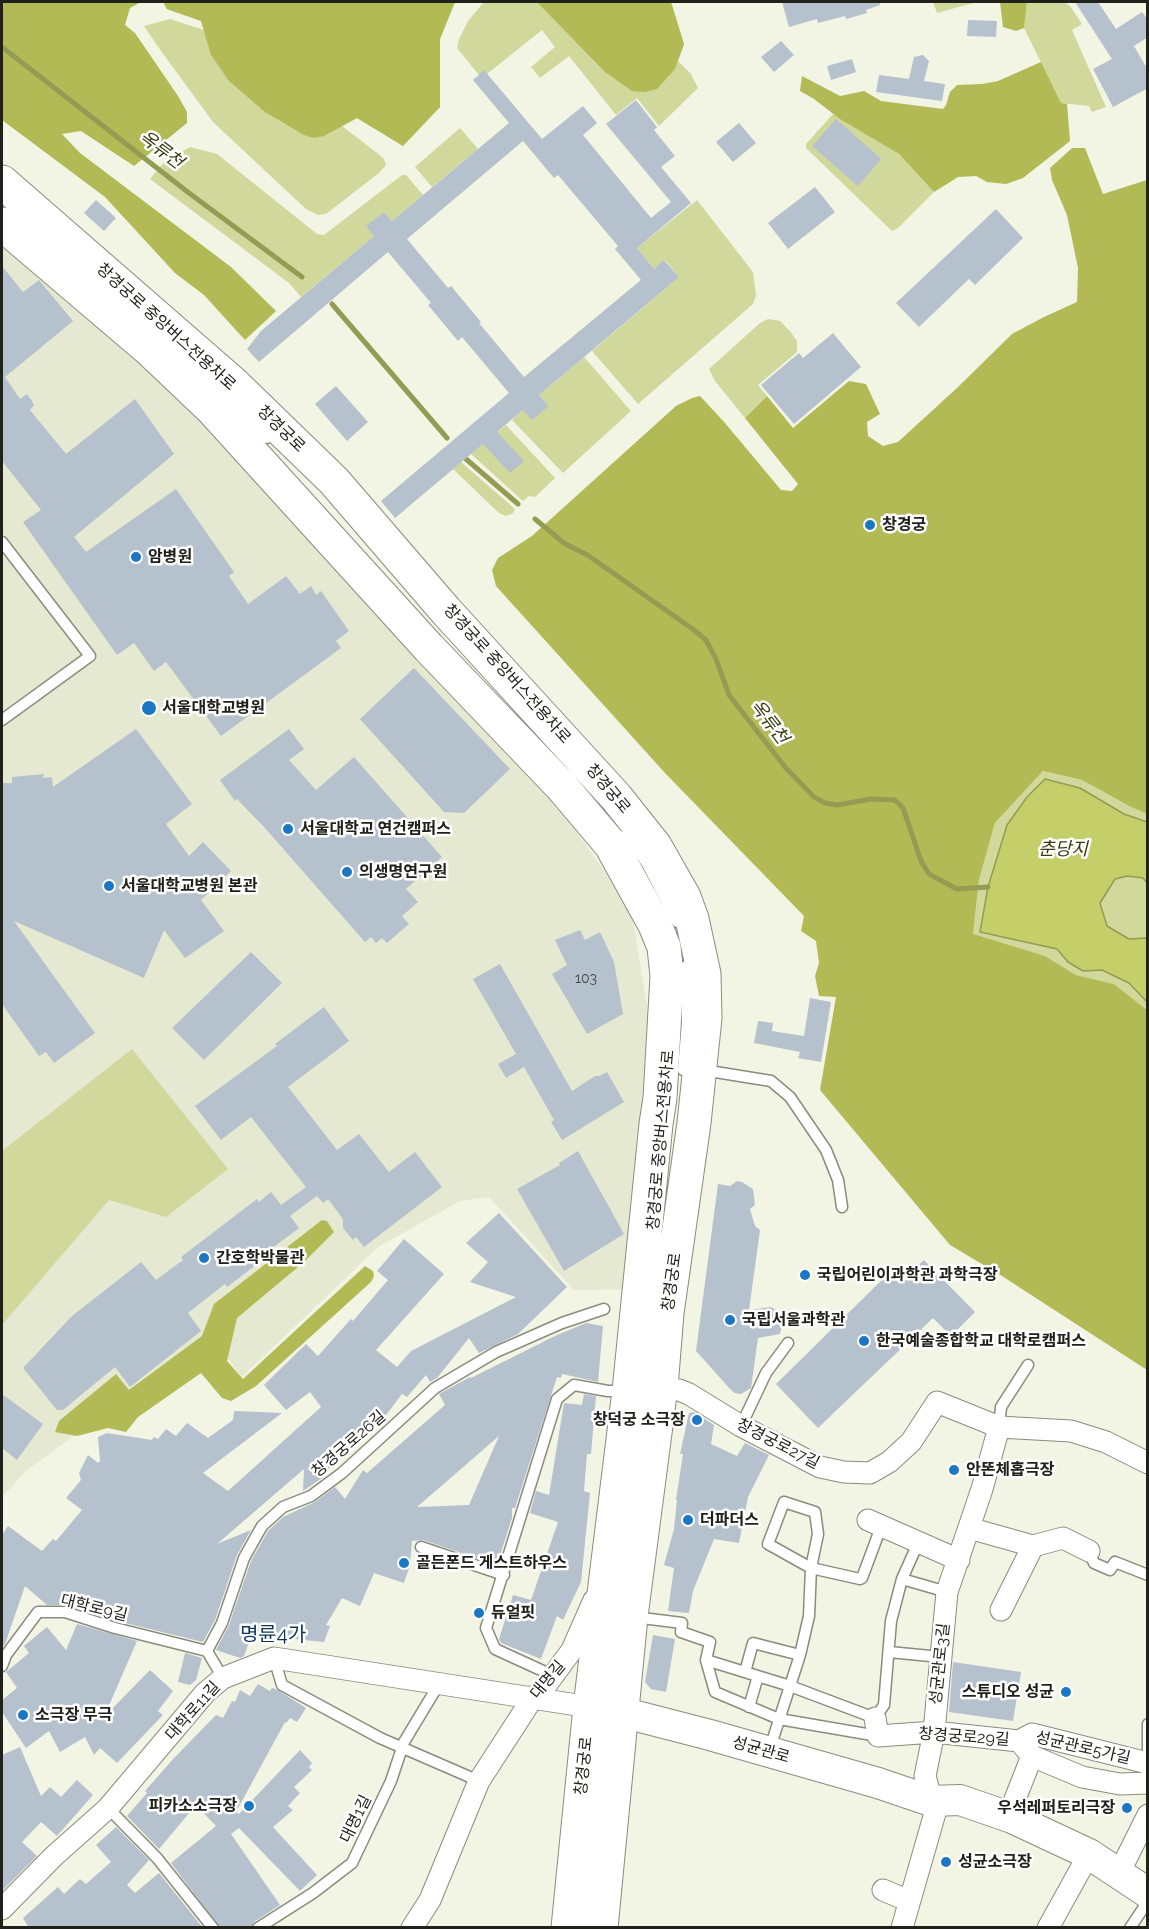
<!DOCTYPE html>
<meta charset="utf-8">
<style>
body{margin:0}
#map{position:relative;width:1149px;height:1929px;overflow:hidden;background:#f2f4e4;font-family:Raleway,sans-serif}
canvas{display:block}
.frame{position:absolute;inset:0;border:3px solid #20211b;pointer-events:none}
</style>
<div id="map">
<canvas width="1149" height="1929"></canvas>
<div class="frame"></div>
</div>
<script>
const context = document.querySelector('canvas').getContext('2d');
context.lineJoin = 'round';
function fillPath(path, color) {
  context.fillStyle = color;
  context.fill(path, 'evenodd');
}
function poly(rows) {
  const path = new Path2D();
  for (const r of rows) {
    path.moveTo(r[0], r[1]);
    for (let i = 2; i < r.length; i += 2) path.lineTo(r[i], r[i + 1]);
  }
  return path;
}
function strokePath(path, color, width, dash) {
  context.strokeStyle = color;
  context.lineWidth = width;
  context.lineCap = dash ? 'butt' : 'round';
  context.setLineDash(dash || []);
  context.stroke(path);
}
function drawText(font, color, halo, rows, align = 'center') {
  context.font = font + ' Raleway,"Noto Sans KR",sans-serif';
  context.lineWidth = 5;
  context.setLineDash([]);
  context.textBaseline = 'middle';
  context.strokeStyle = halo;
  context.fillStyle = color;
  for (const [text, x, y, turn = 0] of rows) {
    context.save();
    context.translate(x, y);
    context.rotate((+turn || 0) * Math.PI / 180);
    context.textAlign = isNaN(turn) ? turn : align;
    if (halo) context.strokeText(text, 0, 0);
    context.fillText(text, 0, 0);
    context.restore();
  }
}
const built = poly([
 [2,241,164,373,540,780,609,878,633,919,650,1026,630,1289,574,1290,489,1197,460,1201,378,1247,242,1377,210,1335,26,1471,2,1497]
]);
const green = poly([
 [163,2,455,2,440,39,440,107,403,146,357,118,342,126,377,153,384,159,386,165,379,173,326,214,318,215,306,209,213,122,161,51,144,26,170,19,204,30,201,21,167,9],
 [484,2,671,2,684,44,678,61,691,74,698,88,659,126,637,98,616,115,569,56,540,78,531,67,555,47,542,30,487,74,479,75,457,48,459,39,468,21],
 [933,2,977,2,937,13],
 [1027,2,1064,2,1070,6,1082,24,1072,30,1106,107,1092,112,1089,106,1061,103,1024,28],
 [833,114,899,154,934,192,898,228,892,231,806,148,806,144],
 [460,128,478,149,432,187,415,167],
 [190,147,217,154,317,234,324,235,402,175,406,175,423,195,392,221,384,212,367,226,374,236,301,297,289,283,150,179,165,161],
 [697,200,753,272,756,295,753,304,638,404,592,351,679,277,665,260,654,269,637,248],
 [768,319,780,321,789,330,797,341,797,352,758,385,767,396,745,418,715,381,709,369,760,323],
 [584,357,631,411,563,473,512,420,523,410,548,405,539,395],
 [506,425,555,478,535,497,529,496,523,501,471,454],
 [461,462,515,509,513,513,506,516,499,513,453,469],
 [1043,771,1082,780,1129,806,1147,814,1147,1010,1114,984,1076,975,1045,956,973,935,979,880,995,823],
 [132,1049,228,1169,166,1217,109,1200,2,1325,2,1151]
]);
const forest = poly([
 [2,2,141,2,130,8,125,25,135,33,178,96,187,112,187,123,134,166,81,131,62,134,80,153,231,267,276,311,245,340,204,295,175,273,105,197,2,120],
 [163,2,455,2,440,39,440,107,403,146,357,118,324,136,314,138,304,135,265,112,229,81,211,55,201,21,167,9],
 [537,2,671,2,684,44,675,69,657,89,645,92,632,91,605,72],
 [1000,2,1027,2,1024,28,1016,31,1003,27],
 [1041,62,1061,103,1067,104,1070,141,1023,178,1006,184,987,182,976,176,958,177,934,192,899,154,840,119,814,99,800,91,802,76,840,96,864,91,881,101,943,109,946,105,950,92,957,85,982,84,998,81],
 [1072,148,1085,148,1103,194,1147,180,1147,814,1129,806,1082,780,1043,771,995,823,979,880,973,934,1045,956,1076,975,1114,984,1147,1010,1147,1370,1002,1276,950,1245,820,1090,836,997,819,996,815,976,819,963,816,941,801,931,804,916,665,773,496,586,492,570,498,558,532,536,676,406,692,398,700,396,725,423,781,490,792,491,798,484,745,418,767,396,793,428,849,381,866,384,880,414,867,422,868,436,883,446,898,442,957,388,1012,334,1044,317,1077,302,1078,268,1067,215,1052,180,1050,168],
 [322,1220,327,1221,334,1232,304,1262,237,1318,227,1361,243,1379,365,1266,373,1271,374,1276,371,1282,256,1386,231,1401,222,1398,201,1373,138,1417,126,1432,108,1428,77,1436,55,1432,59,1421,116,1374,129,1390,202,1336,214,1304]
]);
const water = poly([
 [1045,779,1080,788,1124,814,1147,822,1147,883,1143,878,1127,876,1115,879,1100,903,1107,926,1129,939,1147,938,1147,1002,1129,983,1102,970,1083,971,1068,962,1057,949,980,932,988,887,1007,825,1027,797,1045,779]
]);
const stream = poly([
 [2,47,189,193,302,277],
 [332,304,447,438],
 [466,459,518,504],
 [535,519,564,543,589,556,694,630,706,640,716,659,729,695,785,767,814,797,825,803,837,805,871,799,895,800,903,808,921,861,929,874,957,889,988,887]
]);
const building = poly([
 [782,2,880,2,880,5,866,10,867,13,846,19,845,16,818,23,817,19,789,27],
 [1075,2,1098,2,1116,29,1142,12,1148,20,1148,37,1134,46,1148,70,1148,88,1113,107,1093,69,1112,59],
 [968,20,997,21,996,37,967,36],
 [781,41,794,55,774,72,761,57],
 [923,55,929,61,924,81,945,84,942,101,876,92,879,75,909,79,914,57],
 [852,59,856,72,831,80,827,66],
 [484,70,542,139,583,106,597,123,583,135,651,218,671,202,606,124,636,100,657,127,654,130,675,156,661,167,691,203,637,248,654,269,664,260,679,277,539,395,549,406,532,420,523,410,497,432,524,461,510,473,483,444,395,518,381,501,509,393,462,337,458,341,428,305,431,303,388,252,259,362,247,349,261,331,374,236,366,226,384,212,392,221,509,123,473,80],
 [523,141,554,178,558,175,618,246,615,249,641,280,524,377,479,323,481,322,451,286,448,288,407,239],
 [836,119,881,159,858,186,812,146],
 [739,123,756,143,733,162,716,142],
 [815,187,835,212,788,249,768,223],
 [96,200,116,218,104,231,84,213],
 [996,209,1023,238,975,285,969,279,919,327,896,303],
 [2,266,23,292,39,280,73,321,5,377,20,399,27,394,32,401,34,405,30,410,66,454,135,399,174,454,74,537,86,552,176,489,234,572,229,576,248,604,286,576,300,594,311,586,316,595,321,591,349,631,336,641,341,648,221,736,166,662,154,671,134,643,117,655,23,522,41,510,2,461],
 [833,333,861,367,794,424,761,385,799,353,803,358],
 [336,386,368,422,347,441,315,404],
 [414,668,510,769,464,813,444,812,360,719],
 [136,729,192,804,166,824,189,856,203,842,231,871,201,900,224,931,185,958,164,930,144,978,14,921,95,1033,54,1063,46,1052,39,1056,2,1004,2,783,12,783,12,777,44,774,43,778,52,777,53,787],
 [289,729,304,749,289,760,316,790,354,757,442,857,406,889,418,902,402,916,409,924,387,943,382,938,376,943,371,937,365,942,264,827,237,799,235,801,220,780],
 [580,930,585,940,600,932,614,962,623,1014,587,1034,552,974,567,965,555,940],
 [251,952,282,983,204,1060,172,1028],
 [500,964,572,1091,595,1076,599,1076,607,1072,624,1102,562,1140,551,1122,554,1120,524,1067,506,1078,498,1064,516,1054,473,979],
 [810,998,831,1002,821,1062,798,1058,800,1052,754,1043,758,1021,773,1023,772,1031,804,1036],
 [324,1007,349,1041,288,1087,337,1150,359,1134,389,1172,415,1152,442,1187,364,1247,356,1237,353,1240,343,1228,343,1219,328,1199,323,1203,317,1196,290,1216,299,1228,271,1249,273,1252,227,1287,225,1284,188,1313,201,1331,130,1387,115,1367,63,1410,57,1410,23,1368,72,1316,141,1262,156,1280,183,1260,181,1257,257,1199,259,1202,271,1192,281,1205,306,1187,251,1117,221,1140,195,1106,277,1046,275,1044],
 [578,1151,624,1234,564,1271,517,1189,560,1165,559,1163],
 [737,1181,742,1182,753,1189,755,1205,750,1209,755,1226,760,1230,749,1310,771,1307,784,1315,780,1334,758,1338,751,1388,741,1394,735,1393,731,1390,696,1351,718,1184,730,1186],
 [499,1213,567,1287,518,1334,479,1353,469,1338,437,1378,430,1382,426,1375,407,1397,402,1394,386,1415,323,1474,325,1476,303,1491,304,1469,217,1544,251,1530,237,1555,215,1620,203,1642,117,1621,67,1605,47,1605,25,1586,5,1644,2,1647,2,1535,8,1526,42,1551,53,1539,56,1541,82,1510,66,1498,81,1480,79,1473,88,1455,98,1463,100,1461,98,1437,107,1433,152,1440,154,1437,158,1439,166,1429,176,1436,187,1423,208,1438,233,1420,234,1411,282,1413,203,1473,228,1491,321,1407,310,1392,286,1410,264,1385,306,1344,318,1356,351,1319,353,1321,388,1280,377,1271,404,1239,444,1274,376,1350,397,1367,411,1351,516,1297,470,1282,488,1262,466,1243],
 [924,1260,975,1312,951,1336,933,1318,818,1428,776,1384,889,1273,899,1283],
 [586,1323,603,1326,598,1382,562,1374,561,1378,557,1377,515,1508,512,1508,512,1518,497,1565,423,1540,412,1541,410,1565,404,1583,374,1573,360,1606,342,1598,326,1625,330,1626,324,1642,294,1639,291,1642,272,1637,271,1638,253,1631,244,1656,240,1658,216,1650,229,1625,251,1561,268,1531,283,1517,315,1502,335,1487,345,1499,363,1470,367,1473,445,1405,439,1394,470,1377,471,1378,555,1336],
 [499,1436,469,1505,417,1507,431,1495],
 [2,1394,43,1424,17,1460,2,1448],
 [584,1394,596,1396,591,1454,587,1454,584,1491,590,1493,581,1582,563,1620,557,1616,541,1659,501,1643,499,1639,513,1595,531,1600,558,1522,530,1513,536,1491,549,1495,564,1403,582,1405],
 [694,1412,714,1425,711,1444,737,1456,745,1443,769,1455,748,1497,739,1543,714,1539,693,1591,689,1613,668,1611,674,1568,664,1565,674,1529,677,1500,676,1500,683,1454,680,1454,689,1413],
 [77,1624,137,1641,104,1717,150,1670,173,1691,158,1711,163,1715,117,1763,100,1748,94,1755,85,1737,60,1752,49,1731,26,1748,2,1712,2,1700,17,1688,6,1672,29,1653,24,1646,47,1627,66,1650],
 [653,1635,675,1639,666,1692,651,1689,645,1682],
 [185,1653,202,1658,196,1680,190,1685,178,1682],
 [953,1662,1021,1672,1013,1721,949,1712],
 [258,1684,270,1691,272,1688,276,1689,306,1708,297,1722,290,1718,286,1723,285,1722,236,1812,239,1814,300,1750,312,1763,309,1767,312,1770,294,1787,300,1793,288,1806,293,1810,273,1827,317,1875,300,1891,239,1828,231,1834,280,1905,254,1922,251,1928,220,1928,171,1863,216,1826,196,1805,159,1849,127,1816,147,1793,145,1791,174,1758,216,1715,223,1718,232,1701,235,1702,240,1690,250,1696],
 [20,1747,41,1796,50,1787,61,1797,77,1780,93,1795,57,1836,41,1822,22,1842,37,1856,2,1891,2,1755],
 [116,1827,149,1860,127,1885,135,1893,159,1873,203,1928,29,1928,23,1918,58,1887,64,1894,80,1879,86,1884,111,1862,96,1845]
]);
const lane = poly([
 [223,399,267,438],
 [2,542,90,656,2,720],
 [626,834,647,864,677,922],
 [683,1070,687,1023,686,966],
 [703,1070,771,1081,790,1097,826,1150,838,1180,842,1207],
 [741,1426,766,1373,788,1343],
 [999,1427,1001,1407,1028,1365],
 [784,1502,815,1512,818,1534,811,1568,768,1544,784,1502],
 [421,1547,504,1575],
 [1089,1551,1094,1563,1110,1570,1115,1562,1148,1575],
 [902,1579,947,1592],
 [634,1617,682,1623,681,1632,710,1642,706,1660,790,1686,875,1718,884,1705,891,1621,902,1579,919,1541],
 [889,1652,941,1657],
 [274,1658,282,1685,380,1738,479,1781],
 [706,1660,715,1692,779,1719,878,1736],
 [2,1666,6,1655,38,1612,65,1612,115,1628,207,1651],
 [745,1672,753,1643,800,1655],
 [554,1676,495,1649,486,1628,557,1399,574,1385,608,1391,626,1391],
 [223,1678,207,1651,222,1623,244,1558,262,1526,283,1507,311,1496,342,1473,435,1388,496,1352,562,1323,604,1309],
 [749,1707,758,1676],
 [1148,1724,1148,1754],
 [769,1751,800,1655,809,1616,811,1568,860,1579,862,1578,881,1527],
 [108,1808,157,1858,213,1928],
 [258,1928,313,1893,352,1863,391,1781,404,1742,439,1684],
 [1130,1928,1148,1901]
]);
const street = poly([
 [661,1387,679,1390,689,1394,741,1426,820,1467,844,1472,870,1473,889,1462,911,1442,937,1402,999,1427,1071,1431,1106,1442,1148,1463],
 [868,1520,959,1560],
 [969,1528,1033,1546,1063,1538,1089,1551],
 [1001,1610,1033,1546],
 [875,1718,878,1736,934,1732,1019,1741,1032,1756,1082,1777,1120,1784,1148,1783],
 [1019,1741,1032,1734,1148,1763],
 [1008,1817,1032,1756],
 [1119,1873,1148,1815],
 [883,1890,909,1901],
 [2,1909,54,1856,108,1808,205,1693,223,1678,274,1658,590,1707],
 [412,1928,430,1900,479,1781,532,1699,544,1688,572,1650,594,1600],
 [902,1928,935,1813,925,1776,934,1732,947,1592,982,1489,999,1427],
 [1048,1928,1089,1854]
]);
const secondary = poly([
 [598,1709,621,1712,710,1735,878,1783,931,1801,960,1800,1012,1818,1089,1854,1148,1893]
]);
const primary = poly([
 [2,182,235,385,334,481,446,611,616,797,655,846,684,897,692,919,704,974,705,1018,694,1123,667,1313,661,1387,631,1616,601,1928],
 [2,224,151,351,211,408,429,648,562,787,611,845,655,925,664,947,667,976,660,1098,656,1124,629,1391,590,1707,568,1928]
]);
const markers = [
 [870,525,6,"#1b76c3"],
 [136,557,6,"#1b76c3"],
 [149,708,8,"#1b76c3"],
 [288,829,6,"#1b76c3"],
 [347,872,6,"#1b76c3"],
 [109,886,6,"#1b76c3"],
 [204,1258,6,"#1b76c3"],
 [805,1275,6,"#1b76c3"],
 [730,1320,6,"#1b76c3"],
 [864,1341,6,"#1b76c3"],
 [697,1420,6,"#1b76c3"],
 [954,1470,6,"#1b76c3"],
 [688,1520,6,"#1b76c3"],
 [404,1563,6,"#1b76c3"],
 [479,1613,6,"#1b76c3"],
 [1066,1692,6,"#1b76c3"],
 [23,1715,6,"#1b76c3"],
 [249,1806,6,"#1b76c3"],
 [1127,1808,6,"#1b76c3"],
 [946,1862,6,"#1b76c3"]
];
const numberNames = [
 ["103",586,979]
];
const streetNames = [
 ["창경궁로 중앙버스전용차로",166,327,42],
 ["창경궁로",281,429,44],
 ["창경궁로 중앙버스전용차로",507,674,48],
 ["창경궁로",608,789,50],
 ["창경궁로 중앙버스전용차로",661,1140,-85],
 ["창경궁로",672,1282,-82],
 ["창경궁로26길",349,1444,-41],
 ["창경궁로27길",778,1444,27],
 ["대학로9길",94,1608,14],
 ["성균관로3길",940,1664,-84],
 ["대명길",548,1680,-50],
 ["대학로11길",193,1711,-48],
 ["창경궁로29길",964,1737,4],
 ["성균관로5가길",1083,1748,13],
 ["성균관로",761,1750,16],
 ["창경궁로",584,1766,-84],
 ["대명1길",356,1819,-64]
];
const poiNames = [
 ["창경궁",882,525],
 ["암병원",148,557],
 ["서울대학교병원",162,708],
 ["서울대학교 연건캠퍼스",300,829],
 ["의생명연구원",359,872],
 ["서울대학교병원 본관",121,886],
 ["간호학박물관",216,1258],
 ["국립어린이과학관 과학극장",817,1275],
 ["국립서울과학관",742,1320],
 ["한국예술종합학교 대학로캠퍼스",876,1341],
 ["창덕궁 소극장",685,1420,"right"],
 ["안똔체홉극장",966,1470],
 ["더파더스",700,1520],
 ["골든폰드 게스트하우스",416,1563],
 ["듀얼핏",491,1613],
 ["스튜디오 성균",1054,1692,"right"],
 ["소극장 무극",35,1715],
 ["피카소소극장",237,1806,"right"],
 ["우석레퍼토리극장",1115,1808,"right"],
 ["성균소극장",958,1862]
];
const waterNames = [
 ["옥류천",161,150,37],
 ["옥류천",769,722,53],
 ["춘당지",1063,850]
];
const quarterNames = [
 ["명륜4가",273,1635]
];
fillPath(built, '#e6e9d1');
fillPath(green, '#d1d89c');
fillPath(forest, '#b1ba55');
fillPath(water, '#c5cf69');
strokePath(water, '#949b52', 1.5);
strokePath(stream, '#949b52', 5);
fillPath(building, '#b6c1ce');
strokePath(lane, '#8a8c7d', 13);
strokePath(street, '#8a8c7d', 23);
strokePath(secondary, '#8a8c7d', 32);
strokePath(primary, '#8a8c7d', 35);
strokePath(lane, '#fff', 10);
strokePath(street, '#fff', 21);
strokePath(secondary, '#fff', 30);
strokePath(primary, '#fff', 33);
for (const [x, y, r, color] of markers) {
  const dot = new Path2D();
  dot.arc(x, y, r, 0, 2 * Math.PI);
  context.fillStyle = color;
  context.fill(dot);
  strokePath(dot, '#fff', 2);
}
drawText('14px', '#464948', null, numberNames);
drawText('16px', '#20211b', '#fff', streetNames);
drawText('bold 16px', '#20211b', '#fff', poiNames, 'left');
drawText('italic 18px', '#373b10', '#fff', waterNames);
drawText('20px', '#0a355a', '#fff', quarterNames);
</script>
